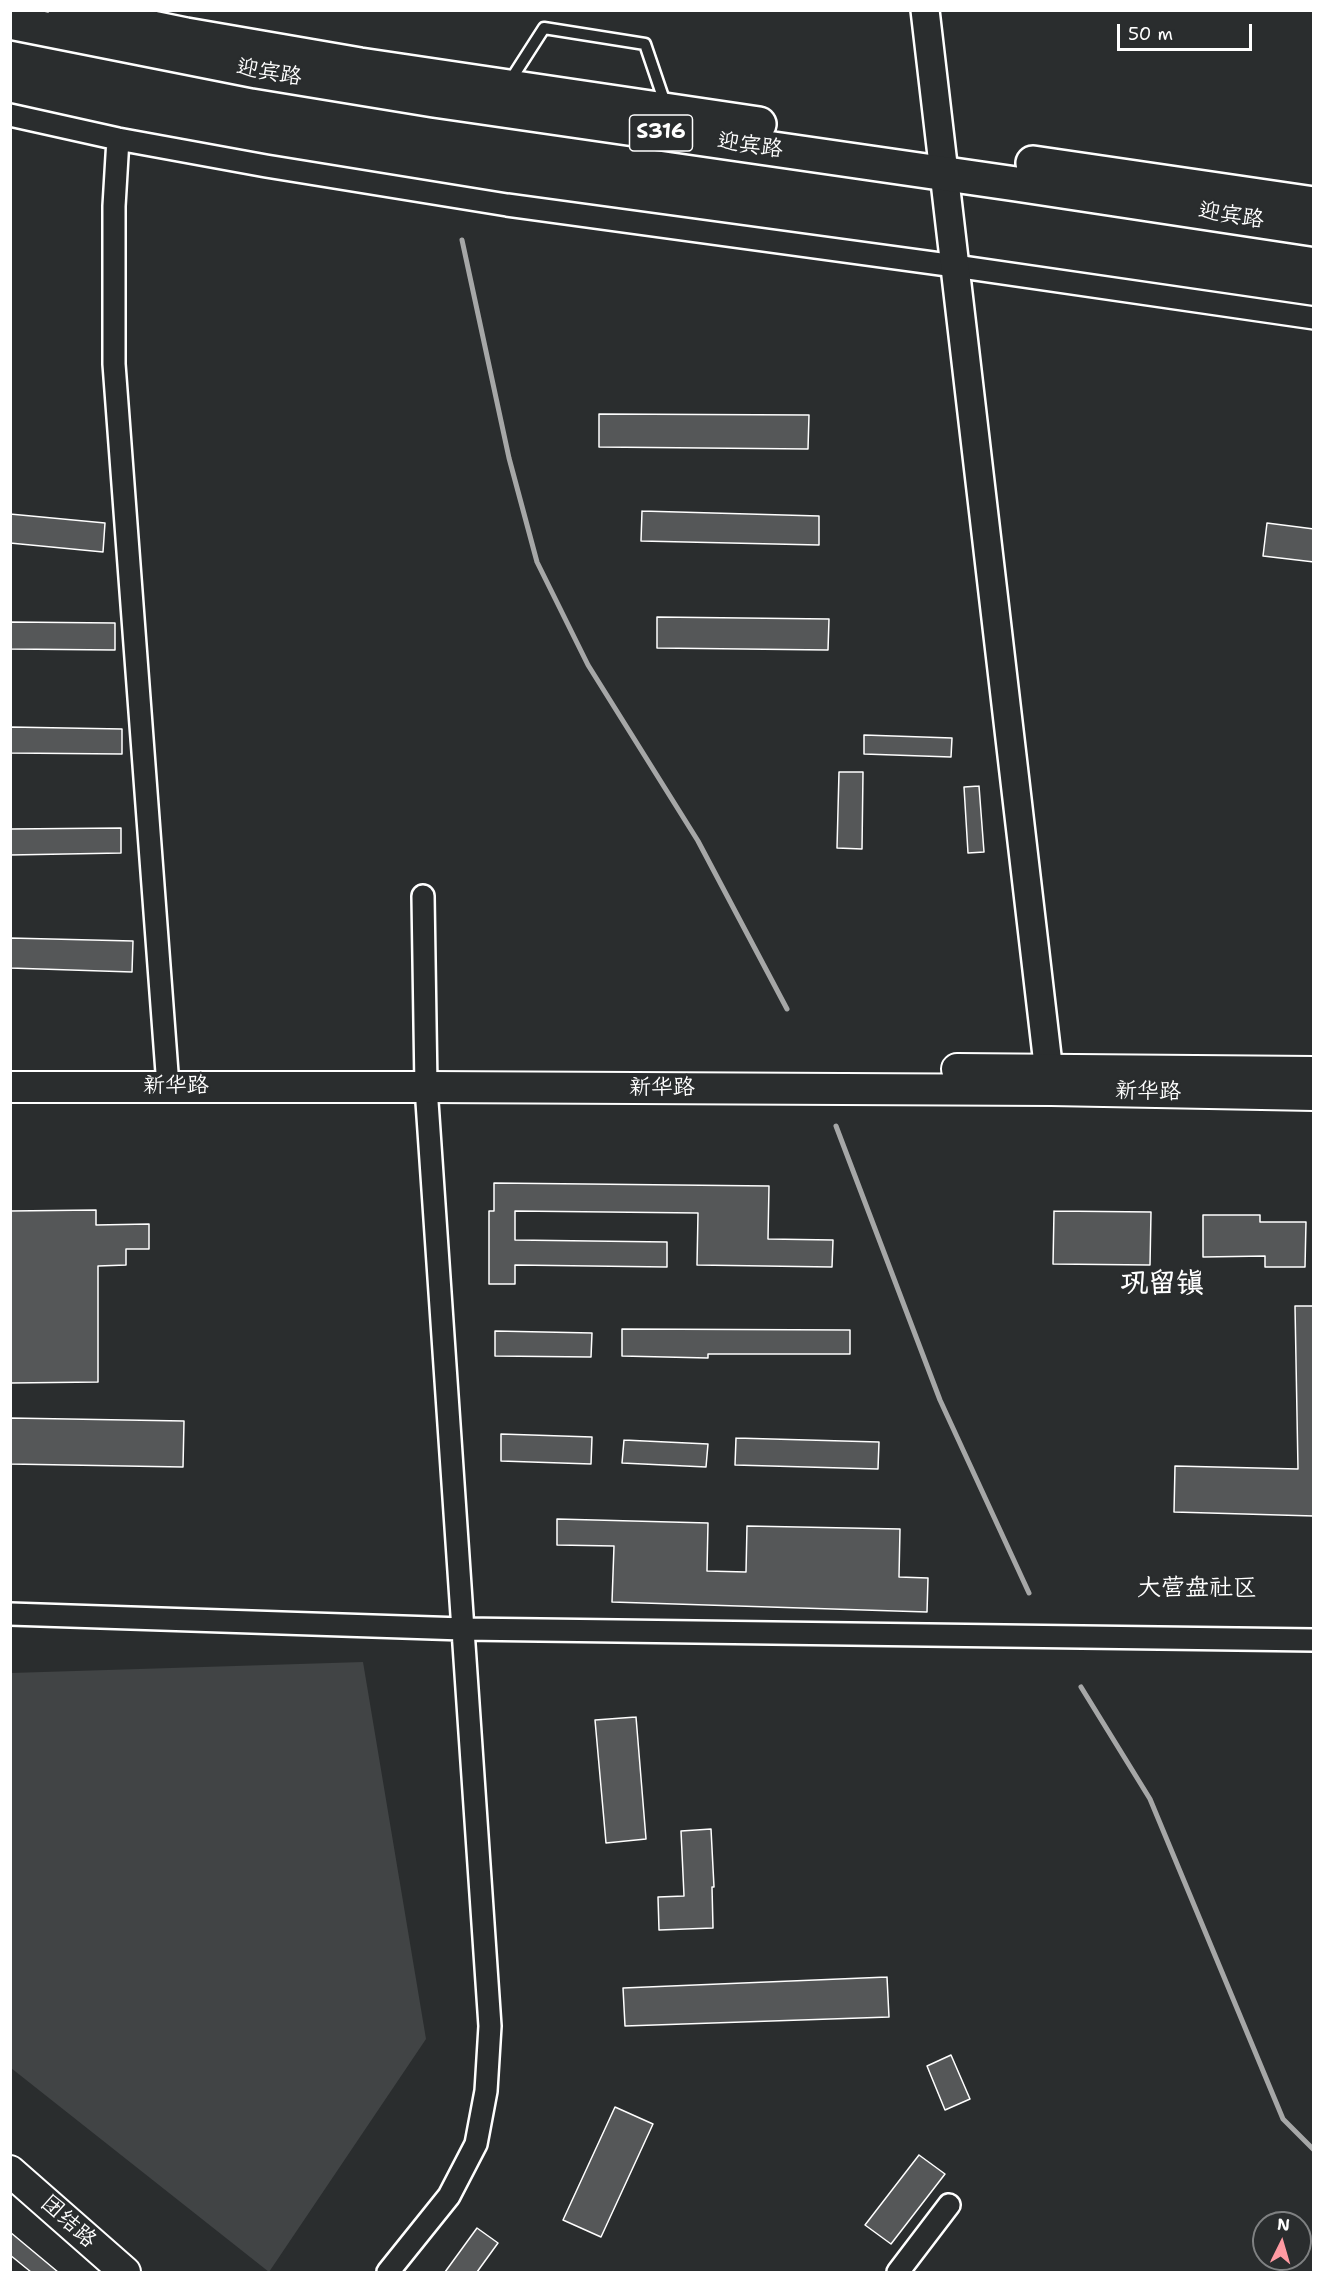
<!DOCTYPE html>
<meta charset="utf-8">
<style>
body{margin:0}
#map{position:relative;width:1324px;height:2283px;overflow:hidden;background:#2a2d2e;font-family:"Shantell Sans",sans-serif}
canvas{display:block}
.frame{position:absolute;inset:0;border:12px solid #fff;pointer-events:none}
.north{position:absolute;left:1252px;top:2211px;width:60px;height:60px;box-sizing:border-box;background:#2a2d2e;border:2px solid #7f8182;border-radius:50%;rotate:5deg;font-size:16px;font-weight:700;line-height:24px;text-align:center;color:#fff}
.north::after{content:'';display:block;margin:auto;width:21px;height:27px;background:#ff9aa2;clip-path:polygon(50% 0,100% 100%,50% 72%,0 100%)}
.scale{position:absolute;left:1117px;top:24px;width:135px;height:27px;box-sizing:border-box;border:3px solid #fff;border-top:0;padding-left:8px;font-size:18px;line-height:21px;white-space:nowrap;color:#fff;-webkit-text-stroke:4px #2a2d2e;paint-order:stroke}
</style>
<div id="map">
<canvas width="1324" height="2283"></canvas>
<div class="frame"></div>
<div class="north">N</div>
<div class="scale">50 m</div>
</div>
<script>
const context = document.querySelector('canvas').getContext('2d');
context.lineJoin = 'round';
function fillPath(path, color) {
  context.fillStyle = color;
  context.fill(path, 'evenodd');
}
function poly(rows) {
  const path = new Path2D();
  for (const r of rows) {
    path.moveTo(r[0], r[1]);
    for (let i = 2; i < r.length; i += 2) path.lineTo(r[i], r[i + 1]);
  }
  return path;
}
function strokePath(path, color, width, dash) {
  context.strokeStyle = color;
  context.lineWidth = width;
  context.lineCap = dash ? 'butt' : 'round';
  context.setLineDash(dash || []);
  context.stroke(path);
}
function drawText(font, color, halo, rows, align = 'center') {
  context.font = font + ' "Shantell Sans","LXGW WenKai TC",sans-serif';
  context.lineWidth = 4.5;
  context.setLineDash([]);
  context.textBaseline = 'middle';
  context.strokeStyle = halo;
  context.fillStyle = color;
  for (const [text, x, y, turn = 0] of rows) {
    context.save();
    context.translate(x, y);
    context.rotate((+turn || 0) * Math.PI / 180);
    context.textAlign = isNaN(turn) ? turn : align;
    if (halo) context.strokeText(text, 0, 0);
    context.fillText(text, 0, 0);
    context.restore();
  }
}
const green = poly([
 [363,1662,426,2039,269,2272,11,2068,11,1673]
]);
const stream = poly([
 [462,240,509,458,537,562,588,665,698,841,787,1009],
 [836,1126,940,1400,1029,1593],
 [1081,1687,1150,1799,1283,2119,1314,2150]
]);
const building = poly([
 [599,414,809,415,808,449,599,447,599,414],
 [642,511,819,516,819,545,641,541,642,511],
 [10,514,105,523,103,552,10,543,10,514],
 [1267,523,1314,529,1314,562,1263,556,1267,523],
 [657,617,829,619,828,650,657,648,657,617],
 [10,622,115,623,115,650,10,649,10,622],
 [10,727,122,729,122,754,10,753,10,727],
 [864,735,952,738,951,757,864,754,864,735],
 [839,772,863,772,862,849,837,848,839,772],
 [979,786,984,852,968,853,964,787,979,786],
 [121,828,121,853,10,855,10,829,121,828],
 [10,938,133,941,132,972,10,968,10,938],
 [494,1183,769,1186,768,1239,833,1240,832,1267,697,1265,698,1213,515,1211,515,1240,667,1242,667,1267,515,1265,515,1284,489,1284,489,1211,494,1211,494,1183],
 [96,1210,96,1225,149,1224,149,1249,126,1249,126,1265,98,1266,98,1382,11,1383,10,1211,96,1210],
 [1054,1211,1151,1212,1150,1265,1053,1264,1054,1211],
 [1203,1215,1260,1215,1260,1222,1306,1222,1305,1267,1265,1267,1265,1256,1203,1257,1203,1215],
 [1295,1306,1314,1306,1314,1516,1174,1512,1175,1466,1298,1469,1295,1306],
 [622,1329,850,1330,850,1354,708,1354,708,1358,622,1356,622,1329],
 [495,1331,592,1333,591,1357,495,1356,495,1331],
 [10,1418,184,1421,183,1467,10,1464,10,1418],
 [501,1434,592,1437,591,1464,501,1461,501,1434],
 [736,1438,879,1442,878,1469,735,1465,736,1438],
 [624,1440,708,1444,706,1467,622,1463,624,1440],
 [557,1519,708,1523,707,1571,746,1572,747,1526,900,1529,899,1577,928,1578,927,1612,612,1602,614,1546,557,1545,557,1519],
 [636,1717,646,1839,606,1843,595,1720,636,1717],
 [711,1829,714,1887,712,1887,713,1928,659,1930,658,1897,684,1896,681,1831,711,1829],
 [887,1977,889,2017,625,2026,623,1988,887,1977],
 [951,2055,970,2099,945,2110,927,2066,951,2055],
 [615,2107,653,2124,601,2237,563,2220,615,2107],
 [919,2155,945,2174,891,2244,865,2225,919,2155],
 [477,2228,498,2243,477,2272,445,2272,477,2228],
 [10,2232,58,2272,31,2272,10,2255,10,2232]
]);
const service = poly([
 [510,81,544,28,645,44,666,106]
]);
const minor = poly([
 [10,115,118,139,266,166,507,205,955,266,1314,318],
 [118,139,114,206,114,364,168,1086],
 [10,1614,463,1629,1314,1640],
 [388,2272,449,2196,476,2144,486,2091,490,2026,426,1087,423,896],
 [898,2272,949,2205]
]);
const tertiary = poly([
 [925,10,1051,1090]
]);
const secondary = poly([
 [957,1069,1314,1072],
 [10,1087,426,1087,1051,1090,1314,1095],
 [10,2171,125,2272]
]);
const primary = poly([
 [65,10,186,35,360,65,759,124],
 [10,22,257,71,434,100,1016,184,1314,229],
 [1033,163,1314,204]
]);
const shields = [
 [661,133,63]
];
const shieldNames = [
 ["S316",661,133]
];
const streetNames = [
 ["迎宾路",269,73,10],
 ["迎宾路",750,146,8],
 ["迎宾路",1231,216,9],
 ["新华路",176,1086],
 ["新华路",662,1088],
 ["新华路",1148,1092,1],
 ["团结路",68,2222,42]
];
const neighbourhoodNames = [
 ["大营盘社区",1197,1589]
];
const districtNames = [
 ["巩留镇",1162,1285]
];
fillPath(green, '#414445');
strokePath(stream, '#a6a7a7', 5);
fillPath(building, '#555758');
strokePath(building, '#fff', 1.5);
strokePath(service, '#fff', 15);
strokePath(minor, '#fff', 26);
strokePath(tertiary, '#fff', 32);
strokePath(secondary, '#fff', 34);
strokePath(primary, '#fff', 38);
strokePath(service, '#2a2d2e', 10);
strokePath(minor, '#2a2d2e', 21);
strokePath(tertiary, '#2a2d2e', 27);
strokePath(secondary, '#2a2d2e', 30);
strokePath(primary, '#2a2d2e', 33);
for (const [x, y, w] of shields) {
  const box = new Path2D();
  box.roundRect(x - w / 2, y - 18, w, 36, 4.5);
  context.fillStyle = '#2a2d2e';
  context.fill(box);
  strokePath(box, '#fff', 1.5);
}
drawText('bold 21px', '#fff', null, shieldNames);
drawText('22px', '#fff', '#2a2d2e', streetNames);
drawText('24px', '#fff', '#2a2d2e', neighbourhoodNames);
drawText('bold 28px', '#fff', '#2a2d2e', districtNames);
</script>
